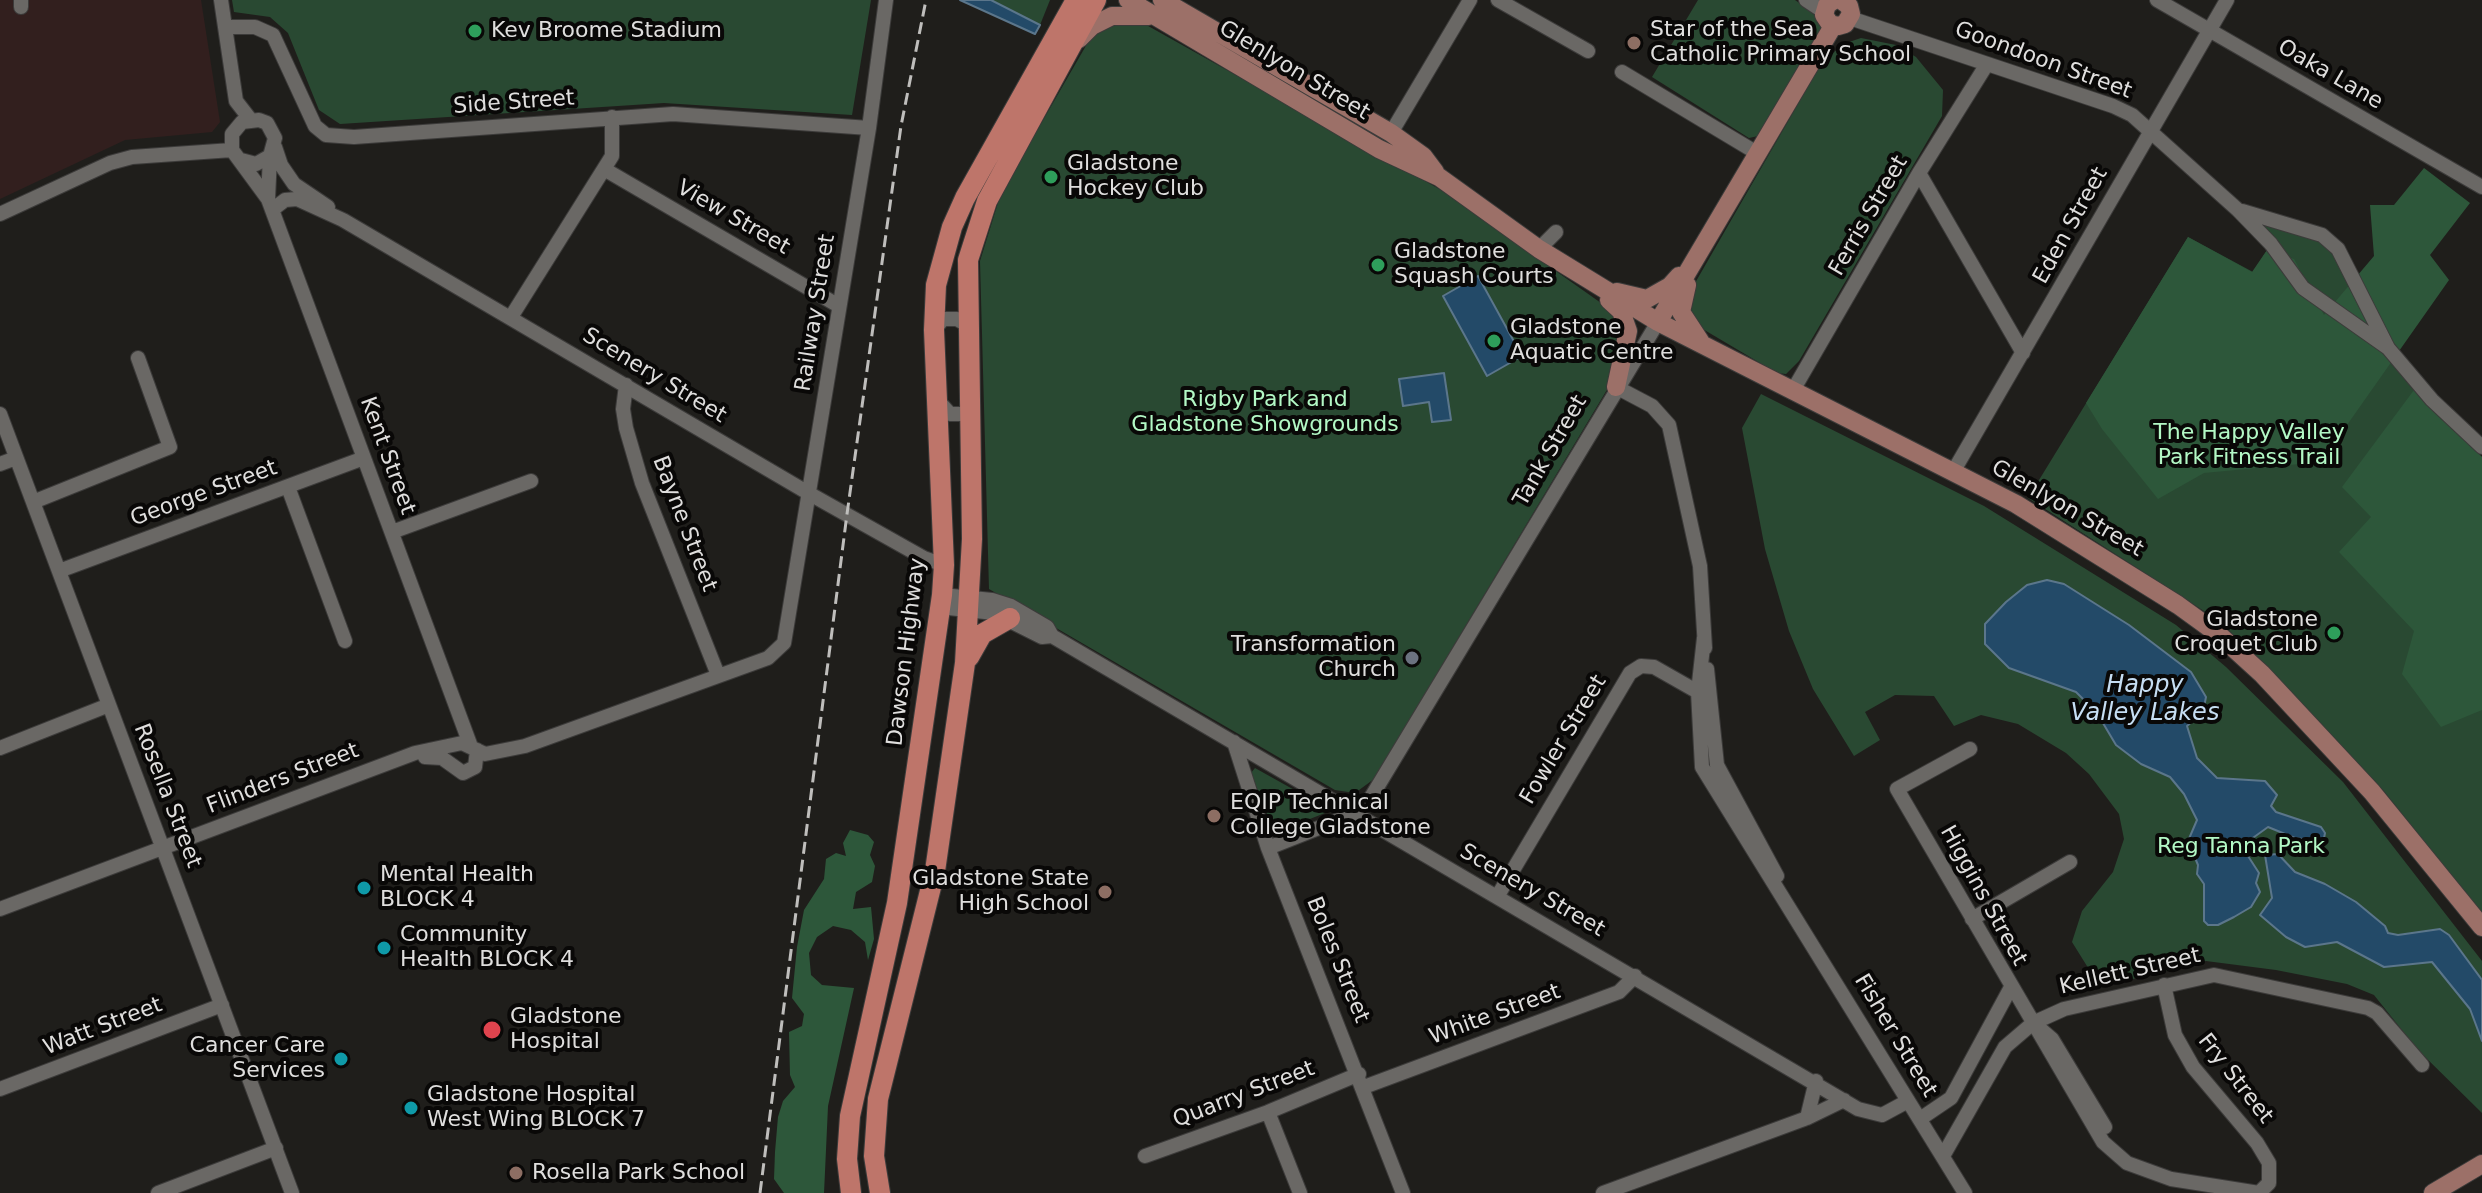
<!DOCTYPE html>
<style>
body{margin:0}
canvas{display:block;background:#1f1e1b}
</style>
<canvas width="2482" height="1193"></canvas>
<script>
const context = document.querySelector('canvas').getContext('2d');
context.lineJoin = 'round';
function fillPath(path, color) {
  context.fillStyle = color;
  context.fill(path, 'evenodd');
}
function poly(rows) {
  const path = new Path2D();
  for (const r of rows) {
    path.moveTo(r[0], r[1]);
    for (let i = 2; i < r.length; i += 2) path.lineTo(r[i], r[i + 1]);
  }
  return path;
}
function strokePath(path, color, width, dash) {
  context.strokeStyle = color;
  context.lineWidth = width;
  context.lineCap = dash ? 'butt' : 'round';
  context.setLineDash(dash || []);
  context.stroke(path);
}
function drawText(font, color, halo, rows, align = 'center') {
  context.font = font + ' "DejaVu Sans",sans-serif';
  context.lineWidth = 8;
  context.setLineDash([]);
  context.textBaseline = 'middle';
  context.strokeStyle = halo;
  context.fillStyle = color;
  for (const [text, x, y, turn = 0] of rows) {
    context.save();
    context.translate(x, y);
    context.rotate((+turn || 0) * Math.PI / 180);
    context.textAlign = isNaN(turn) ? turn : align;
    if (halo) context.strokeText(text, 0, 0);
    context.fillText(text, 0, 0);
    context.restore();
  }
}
const industrial = poly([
 [0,0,201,0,220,122,212,132,125,140,0,199]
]);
const green = poly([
 [232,0,871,0,852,115,664,103,340,124,319,110,288,33,270,17,234,12],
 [991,0,1050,0,1040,25],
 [1698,0,1795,0,1812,12,1821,25,1822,31,1758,136,1749,138,1652,77],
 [1141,22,1441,190,1618,315,1624,330,1614,378,1374,779,1355,793,1335,790,989,589,980,261,1001,193,1091,37,1113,23],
 [1861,38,1896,45,1916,57,1943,90,1942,116,1799,361,1786,374,1777,373,1696,325,1690,316,1691,290,1821,64,1843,44],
 [2238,210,2323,242,2337,255,2385,355,2428,407,2482,457,2482,914,2383,790,2221,622,2028,498,2188,237,2253,272,2271,244],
 [1761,394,1984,506,2176,625,2226,667,2343,782,2482,961,2482,1113,2417,1049,2374,995,2347,984,2276,970,2206,961,2100,987,2072,942,2082,911,2113,872,2124,839,2119,814,2089,774,2066,753,2018,724,1981,715,1954,726,1934,696,1895,695,1865,712,1880,740,1854,756,1813,689,1789,631,1765,549,1742,428],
 [1255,768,1323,806,1325,813,1282,830,1276,827,1271,824,1251,773]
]);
const forest = poly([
 [2424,168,2470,203,2430,255,2449,280,2321,462,2204,473,2158,499,2102,429,2086,403,2188,237,2252,272,2267,250,2294,259,2324,315,2374,256,2370,205,2394,205],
 [2414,390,2482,457,2482,710,2441,727,2402,674,2414,631,2339,552,2371,517,2342,487],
 [850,830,868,835,874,842,870,855,875,866,872,882,856,892,853,909,871,907,874,939,868,960,865,942,851,930,833,926,817,937,809,953,811,975,822,985,854,988,828,1106,824,1193,784,1193,774,1179,775,1152,778,1117,783,1101,795,1087,790,1075,789,1032,802,1026,804,1014,792,998,797,947,804,910,824,879,826,859,836,853,846,856,843,843]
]);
const water = poly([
 [960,0,991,0,1040,25,1035,34,960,0],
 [1478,276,1522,356,1487,376,1443,296,1478,276],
 [1444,373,1451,420,1432,422,1429,402,1403,406,1399,379,1444,373],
 [2047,580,2064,584,2129,625,2191,672,2206,697,2203,712,2187,726,2197,758,2217,778,2265,781,2277,795,2271,806,2276,812,2321,827,2325,833,2324,838,2318,841,2295,838,2268,827,2250,840,2248,856,2259,873,2256,883,2260,892,2251,907,2234,917,2218,925,2208,925,2204,921,2204,884,2197,874,2198,865,2188,841,2197,820,2184,794,2170,777,2141,764,2116,745,2097,713,2076,692,2009,668,1985,644,1985,624,2006,602,2027,585,2047,580],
 [2278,854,2295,872,2325,884,2356,902,2385,926,2388,933,2398,935,2440,929,2449,935,2482,980,2482,1041,2470,1009,2432,962,2384,967,2337,942,2305,947,2286,937,2260,915,2272,898,2265,855,2278,854]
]);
const minor = poly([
 [21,0,21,7],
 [221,0,236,101,250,119],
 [1498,0,1588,51],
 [1806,0,1824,12],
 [2157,0,2482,187],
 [1850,18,2113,106,2132,115,2238,210,2271,244,2303,288,2388,348,2432,400,2482,447],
 [225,27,255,27,273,35,315,126,326,135,354,137,673,114,869,128],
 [1622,72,1757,153],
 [1391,133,1470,0],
 [275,147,281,165,294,184,328,207],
 [241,160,256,164,270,156,275,138,267,123,259,120,242,122,232,134,232,150,268,199,470,744],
 [604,169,839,306],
 [1919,173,2023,353],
 [268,199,270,156],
 [272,210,285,200,297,199,343,220,810,494,924,558,944,565],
 [2242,211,2322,235,2338,249,2388,348],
 [0,214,110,163,132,157,232,150],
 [1539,249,1556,232],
 [511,317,612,156,612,117],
 [934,330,943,319,957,319,967,325],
 [626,385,623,409,626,428,642,483,718,675],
 [1616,387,1652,406,1669,425,1700,566,1705,648],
 [1792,392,1919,173,1987,64],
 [940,403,950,414,963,414,968,409],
 [0,414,292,1193],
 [0,464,16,458],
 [1953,472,2227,0],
 [288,487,345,641],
 [33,502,170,447,138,358],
 [392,532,531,481],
 [59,571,364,458],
 [942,595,992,600,1011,606,1047,627,1052,636,1858,1109,1882,1115,1908,1101],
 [940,607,994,613,1042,637,1052,636],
 [1704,638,1698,692,1702,767,1965,1193],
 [1707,669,1717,765,1777,876],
 [1234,742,1268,848,1403,1193],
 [0,748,109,705],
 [1970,749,1897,789,2103,1142,2127,1163,2171,1179,2259,1193,2269,1183,2269,1163,2257,1143,2193,1067,2175,1035,2164,985],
 [425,757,442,758,463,773,475,767,477,750],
 [1268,848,1354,814,1370,799,1658,322],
 [1497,897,1630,673,1641,666,1654,667,1698,692],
 [0,909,415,753,462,743,485,754,525,746,768,658,784,643,869,128,886,0],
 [1972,919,2070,862],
 [2037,1026,2052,1039,2105,1127],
 [1364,1087,1619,992,1635,976],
 [0,1089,222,1005],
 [1268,1112,1300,1193],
 [1807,1118,1816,1081],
 [1920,1119,1951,1098,2010,989],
 [1145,1156,1268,1112,1359,1074],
 [1943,1156,2005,1047,2033,1023,2064,1009,2214,975,2368,1008,2377,1013,2422,1065],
 [158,1193,276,1148],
 [1603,1193,1807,1118,1844,1100]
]);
const major = poly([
 [1128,0,1379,149,1439,177,1539,249,1658,322,2016,504,2178,605,2218,634,2262,674,2372,792,2482,927],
 [1162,0,1391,133,1423,156,1435,172],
 [1834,0,1827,5,1824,15,1830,24,1838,26,1845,24,1851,14,1849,6,1841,0],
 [1079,39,1092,26,1112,16,1149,16],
 [1687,285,1681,312,1700,341],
 [1617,292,1647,299,1670,286,1679,276],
 [1609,300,1621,311,1628,331,1616,387],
 [1658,322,1833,26],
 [2433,1193,2482,1164]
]);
const highway = poly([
 [969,657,982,634,1010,618],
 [851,1193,847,1159,850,1116,897,903,942,595,944,565,934,330,936,285,952,227,965,198,1076,0],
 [880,1193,874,1156,878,1099,935,871,965,663,972,539,968,260,987,201,1096,0]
]);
const rail = poly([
 [760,1193,847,514,901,126,926,0]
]);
const markers = [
 [475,31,8,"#2e9e5b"],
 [1634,43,8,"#8d6e63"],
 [1051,177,8,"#2e9e5b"],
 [1378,265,8,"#2e9e5b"],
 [1494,341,8,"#2e9e5b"],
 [2334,633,8,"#2e9e5b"],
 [1412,658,8,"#6b7280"],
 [1214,816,8,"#8d6e63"],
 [364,888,8,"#0f9aa8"],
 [1105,892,8,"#8d6e63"],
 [384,948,8,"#0f9aa8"],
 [492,1030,10,"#e0444e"],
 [341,1059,8,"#0f9aa8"],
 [411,1108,8,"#0f9aa8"],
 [516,1173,8,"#8d6e63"]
];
const poiNames = [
 ["Star of the Sea",1650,30],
 ["Catholic Primary School",1650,55],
 ["Kev Broome Stadium",491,31],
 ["Gladstone",1067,164],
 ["Hockey Club",1067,189],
 ["Gladstone",1394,252],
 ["Squash Courts",1394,277],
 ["Gladstone",1510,328],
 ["Aquatic Centre",1510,353],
 ["Gladstone",2318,620,"right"],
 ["Croquet Club",2318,645,"right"],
 ["Transformation",1396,645,"right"],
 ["Church",1396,670,"right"],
 ["EQIP Technical",1230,803],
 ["College Gladstone",1230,828],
 ["Mental Health",380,875],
 ["BLOCK 4",380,900],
 ["Gladstone State",1089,879,"right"],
 ["High School",1089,904,"right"],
 ["Community",400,935],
 ["Health BLOCK 4",400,960],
 ["Gladstone",510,1017],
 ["Hospital",510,1042],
 ["Cancer Care",325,1046,"right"],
 ["Services",325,1071,"right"],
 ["Gladstone Hospital",427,1095],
 ["West Wing BLOCK 7",427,1120],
 ["Rosella Park School",532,1173]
];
const streetNames = [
 ["Goondoon Street",2043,61,20],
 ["Glenlyon Street",1294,71,31],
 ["Oaka Lane",2330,75,30],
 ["Side Street",514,103,-4],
 ["Ferris Street",1869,216,-60],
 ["View Street",733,218,30],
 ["Eden Street",2071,226,-61],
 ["Railway Street",816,313,-81],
 ["Scenery Street",654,376,31],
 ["Tank Street",1551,451,-60],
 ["Kent Street",387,456,70],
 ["George Street",204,494,-20],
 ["Glenlyon Street",2067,509,30],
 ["Bayne Street",684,524,69],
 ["Dawson Highway",907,652,-83],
 ["Fowler Street",1564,740,-59],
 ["Flinders Street",283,779,-21],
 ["Rosella Street",167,796,69],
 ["Scenery Street",1532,891,30],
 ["Higgins Street",1983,896,61],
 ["Boles Street",1337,960,68],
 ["Kellett Street",2130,972,-13],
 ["White Street",1495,1015,-20],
 ["Watt Street",103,1027,-21],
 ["Fisher Street",1895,1036,59],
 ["Fry Street",2235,1079,52],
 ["Quarry Street",1244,1095,-21]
];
const parkNames = [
 ["Rigby Park and",1265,400],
 ["Gladstone Showgrounds",1265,425],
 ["The Happy Valley",2249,433],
 ["Park Fitness Trail",2249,458],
 ["Reg Tanna Park",2241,847]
];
const waterNames = [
 ["Happy",2145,686],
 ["Valley Lakes",2145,714]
];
fillPath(industrial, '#321f1e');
fillPath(green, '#294932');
fillPath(forest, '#2d573a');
fillPath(water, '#234a68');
strokePath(water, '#5b768b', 2);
strokePath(minor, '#3c3b3a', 16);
strokePath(major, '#3c3b3a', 20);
strokePath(highway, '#3c3b3a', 22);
strokePath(minor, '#6a6865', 14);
strokePath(major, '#9c7068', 18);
strokePath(highway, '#be756a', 20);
strokePath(rail, '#bfbebc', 3, [12, 6]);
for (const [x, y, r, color] of markers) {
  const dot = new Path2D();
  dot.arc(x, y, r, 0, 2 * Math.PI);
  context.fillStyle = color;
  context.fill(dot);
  strokePath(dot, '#090807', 3);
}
drawText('22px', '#dfdedd', '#090807', poiNames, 'left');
drawText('22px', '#dfdedd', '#090807', streetNames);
drawText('22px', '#b3f8c5', '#090807', parkNames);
drawText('italic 24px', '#c6def3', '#090807', waterNames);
</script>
